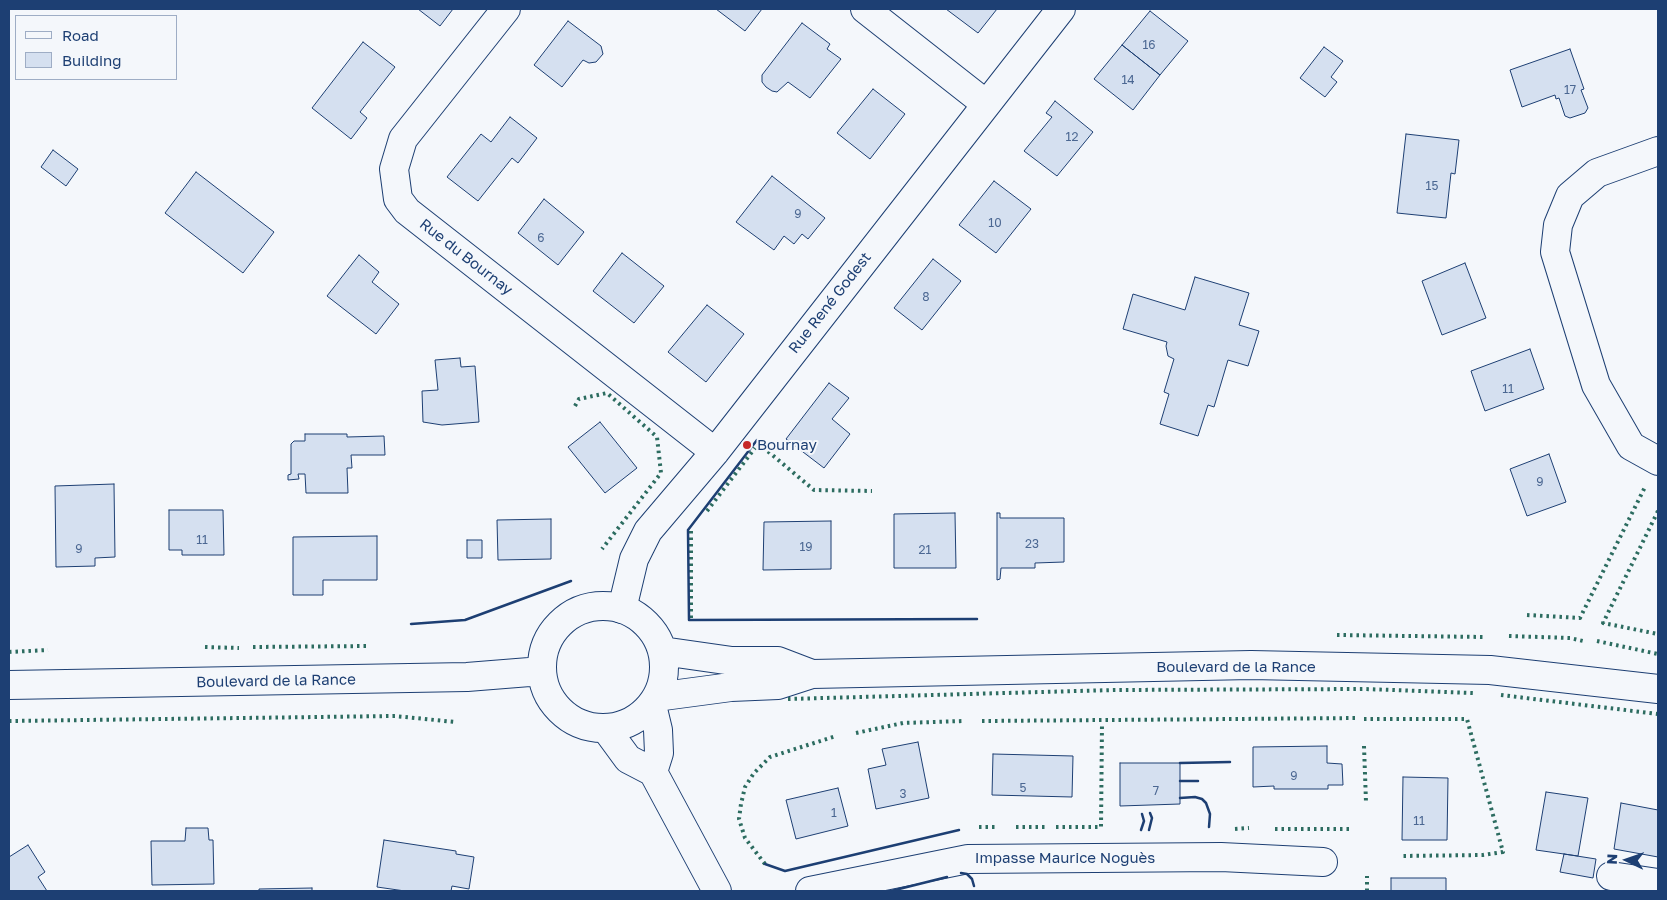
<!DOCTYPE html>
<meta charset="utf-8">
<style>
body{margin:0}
#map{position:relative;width:1667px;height:900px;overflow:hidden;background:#f4f7fb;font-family:"Golos Text",sans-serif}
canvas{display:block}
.frame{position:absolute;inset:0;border:10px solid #1d3f73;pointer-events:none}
.legend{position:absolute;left:15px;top:15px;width:162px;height:65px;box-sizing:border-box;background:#f4f7fb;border:1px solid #9eadc5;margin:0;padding:6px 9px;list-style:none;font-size:15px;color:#1d3f73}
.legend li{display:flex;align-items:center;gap:10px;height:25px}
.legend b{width:25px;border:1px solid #9eadc5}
.north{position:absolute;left:1602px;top:835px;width:50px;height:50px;-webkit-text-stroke:4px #f4f7fb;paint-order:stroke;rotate:273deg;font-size:14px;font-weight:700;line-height:20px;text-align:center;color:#1d3f73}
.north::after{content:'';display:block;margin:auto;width:18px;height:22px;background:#1d3f73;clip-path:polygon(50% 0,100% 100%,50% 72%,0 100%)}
</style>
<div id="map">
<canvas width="1667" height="900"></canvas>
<div class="frame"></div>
<ul class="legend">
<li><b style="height:6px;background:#f4f7fb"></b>Road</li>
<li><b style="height:14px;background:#d5e0f0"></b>Building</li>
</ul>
<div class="north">N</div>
</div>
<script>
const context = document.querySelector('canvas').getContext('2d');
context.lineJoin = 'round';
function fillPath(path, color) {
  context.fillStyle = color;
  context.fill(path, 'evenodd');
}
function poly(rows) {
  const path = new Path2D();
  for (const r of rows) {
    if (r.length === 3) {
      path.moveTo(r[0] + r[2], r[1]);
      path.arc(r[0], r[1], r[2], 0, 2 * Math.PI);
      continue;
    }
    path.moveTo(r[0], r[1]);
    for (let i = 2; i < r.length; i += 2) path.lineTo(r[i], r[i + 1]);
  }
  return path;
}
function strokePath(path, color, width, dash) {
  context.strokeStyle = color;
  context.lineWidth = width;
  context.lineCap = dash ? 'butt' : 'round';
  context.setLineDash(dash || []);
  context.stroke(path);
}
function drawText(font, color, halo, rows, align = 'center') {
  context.font = font + ' "Golos Text",sans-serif';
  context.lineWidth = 4;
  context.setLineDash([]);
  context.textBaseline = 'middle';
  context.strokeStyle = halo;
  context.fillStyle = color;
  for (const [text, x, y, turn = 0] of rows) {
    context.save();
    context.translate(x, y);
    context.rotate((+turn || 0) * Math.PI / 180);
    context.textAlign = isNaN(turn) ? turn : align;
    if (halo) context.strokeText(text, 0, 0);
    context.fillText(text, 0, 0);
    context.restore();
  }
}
const building = poly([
 [418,9,453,9,440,26,418,9],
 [716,9,762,9,745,31,716,9],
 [946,9,997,9,978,33,946,9],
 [1150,11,1188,41,1160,75,1122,45,1150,11],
 [568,21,601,46,603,54,596,62,589,63,583,60,562,87,534,65,568,21],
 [802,23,830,44,827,49,841,59,810,98,788,82,777,92,772,91,766,87,762,82,762,75,802,23],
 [363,42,395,67,360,112,367,118,351,139,312,108,363,42],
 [1122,45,1160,75,1133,110,1094,79,1122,45],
 [1324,47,1343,61,1331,77,1337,82,1325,97,1300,78,1324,47],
 [1570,49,1584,89,1581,90,1588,108,1585,113,1570,118,1565,116,1559,98,1556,99,1555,95,1522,107,1510,70,1570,49],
 [873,89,905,114,870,159,837,133,873,89],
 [1055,101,1093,132,1057,176,1024,151,1052,117,1046,113,1055,101],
 [510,117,537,138,518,163,512,158,478,201,447,177,481,134,491,142,510,117],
 [1406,134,1459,140,1455,174,1451,173,1446,218,1397,213,1406,134],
 [53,150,78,169,66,186,41,167,53,150],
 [196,172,274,232,243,273,165,213,196,172],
 [772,176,825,218,808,239,802,234,794,244,784,236,774,250,736,222,772,176],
 [994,181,1031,209,996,253,959,225,994,181],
 [544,199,584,232,558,265,518,233,544,199],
 [622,253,664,286,634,323,593,291,622,253],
 [359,255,379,272,372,282,399,304,376,334,327,296,359,255],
 [933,259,961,281,922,330,894,308,933,259],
 [1465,263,1486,318,1442,335,1422,281,1465,263],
 [1195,277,1249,293,1239,325,1259,331,1248,366,1228,360,1214,407,1208,405,1198,436,1160,424,1169,394,1164,392,1174,359,1168,356,1166,346,1167,342,1123,329,1133,294,1185,310,1195,277],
 [707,305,744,334,706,382,668,352,707,305],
 [1530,349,1544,389,1485,411,1471,371,1530,349],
 [460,358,461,367,475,366,479,422,442,425,423,422,422,391,438,390,435,360,460,358],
 [829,383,849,398,832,419,850,434,824,468,786,439,829,383],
 [600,422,637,468,605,493,568,447,600,422],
 [305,434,347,434,347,437,384,436,385,455,351,455,352,468,347,468,348,493,306,493,305,474,298,474,299,479,288,480,288,475,291,474,291,444,294,441,305,441,305,434],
 [1549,454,1566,502,1527,516,1510,469,1549,454],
 [114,484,115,557,95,558,95,566,56,567,55,486,114,484],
 [169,510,223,510,224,555,182,555,182,550,169,550,169,510],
 [955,513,956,568,894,568,894,514,955,513],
 [997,513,1000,513,1000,518,1064,518,1064,562,1035,563,1035,568,1001,568,1000,579,997,580,997,513],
 [551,519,551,559,498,560,497,520,551,519],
 [831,521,831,569,763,570,764,522,831,521],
 [377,536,377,580,323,580,323,595,293,595,293,537,377,536],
 [467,540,482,540,482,558,467,558,467,540],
 [918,742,929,798,876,809,868,769,886,765,882,749,918,742],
 [1327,746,1327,763,1342,764,1343,785,1328,785,1328,789,1274,789,1274,786,1253,787,1253,747,1327,746],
 [993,754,1073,756,1072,797,992,795,993,754],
 [1120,763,1180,763,1180,804,1120,806,1120,763],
 [1403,777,1448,778,1447,840,1402,840,1403,777],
 [838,788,848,826,796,839,786,800,838,788],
 [1546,792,1588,798,1578,856,1536,850,1546,792],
 [1621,803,1658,810,1658,857,1614,849,1621,803],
 [186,828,208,828,209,840,213,840,214,884,152,885,151,841,185,841,186,828],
 [384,840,456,851,456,854,474,857,469,889,452,886,451,891,405,891,377,887,384,840],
 [28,845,45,872,38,877,47,891,9,891,9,857,28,845],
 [1564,854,1596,859,1593,878,1560,872,1564,854],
 [1391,878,1446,878,1446,891,1391,891,1391,878],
 [312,888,312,891,259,891,259,889,312,888]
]);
const minor = poly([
 [506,9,403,139,394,169,398,199,407,211,715,452],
 [865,9,986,104],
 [1658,151,1597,173,1570,196,1558,225,1555,252,1596,385,1631,446,1658,461],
 [622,609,634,559,648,531,715,452,1061,9],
 [652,705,658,730,659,753,653,772],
 [606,729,628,759,653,772,717,891],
 [1611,876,1658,883],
 [810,891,968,859,1221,857,1323,862]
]);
const major = poly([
 [603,667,61],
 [662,651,732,661,778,661,812,674],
 [9,685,467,677,542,671],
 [656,697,731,687,778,685,812,674,1251,665,1490,670,1658,689]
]);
const hedge = poly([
 [575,406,579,399,607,393,657,437,661,473,602,549],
 [758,443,814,490,872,491],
 [707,511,755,448],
 [1658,511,1603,623,1658,634],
 [691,531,691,618],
 [1527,615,1580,618,1645,487],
 [1337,635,1483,637],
 [1509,636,1570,638,1583,641],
 [1597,641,1658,654],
 [205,647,239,648],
 [253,647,369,646],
 [9,652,48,650],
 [1501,695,1658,714],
 [788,699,1114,690,1365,689,1473,693],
 [1364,719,1467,719,1503,852,1483,855,1401,856],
 [9,721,395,716,455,722],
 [982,721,1359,718],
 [856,733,903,723,963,721],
 [1364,746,1366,802],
 [979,827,996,827],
 [1016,827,1045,827],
 [1056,827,1101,827,1102,724],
 [1235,829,1249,828],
 [1275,829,1352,829],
 [765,864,745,838,739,819,741,804,745,787,754,773,770,757,836,736],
 [1367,891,1367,876]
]);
const wall = poly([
 [757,440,688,530,689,620,977,619],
 [411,624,465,620,571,581],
 [1180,763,1230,762],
 [1180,781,1198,781],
 [1180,798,1195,797,1202,799,1206,803,1210,814,1209,827],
 [1141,830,1144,821,1142,814],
 [1149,830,1152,818,1150,813],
 [765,864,785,871,959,830],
 [961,873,967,874,972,879,974,886],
 [891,891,947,877]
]);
const markers = [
 [747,445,5,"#c62828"]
];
const numberNames = [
 ["16",1149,45],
 ["14",1128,80],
 ["17",1570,90],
 ["12",1072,137],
 ["15",1432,186],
 ["9",798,214],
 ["10",995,223],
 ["6",541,238],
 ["8",926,297],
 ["11",1508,389],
 ["9",1540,482],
 ["11",202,540],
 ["23",1032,544],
 ["19",806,547],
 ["9",79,549],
 ["21",925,550],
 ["9",1294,776],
 ["5",1023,788],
 ["7",1156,791],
 ["3",903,794],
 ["1",834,813],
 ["11",1419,821]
];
const streetNames = [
 ["Rue du Bournay",466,257,38],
 ["Rue René Godest",830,303,-52],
 ["Boulevard de la Rance",1236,667],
 ["Boulevard de la Rance",276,681,-1],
 ["Impasse Maurice Noguès",1065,858]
];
const poiNames = [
 ["Bournay",757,445]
];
fillPath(building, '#d5e0f0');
strokePath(building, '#1d3f73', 1);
strokePath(minor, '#1d3f73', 30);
strokePath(major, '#1d3f73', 30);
strokePath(minor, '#f4f7fb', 28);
strokePath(major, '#f4f7fb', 28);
strokePath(hedge, '#2c6c60', 4, [2.5, 4]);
strokePath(wall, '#1d3f73', 2.5);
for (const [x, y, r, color] of markers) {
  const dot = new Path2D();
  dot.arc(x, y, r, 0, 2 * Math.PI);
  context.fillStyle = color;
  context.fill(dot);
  strokePath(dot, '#f4f7fb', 2);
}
drawText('12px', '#4b6792', null, numberNames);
drawText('15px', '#1d3f73', '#f4f7fb', streetNames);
drawText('15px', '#1d3f73', '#f4f7fb', poiNames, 'left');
</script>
